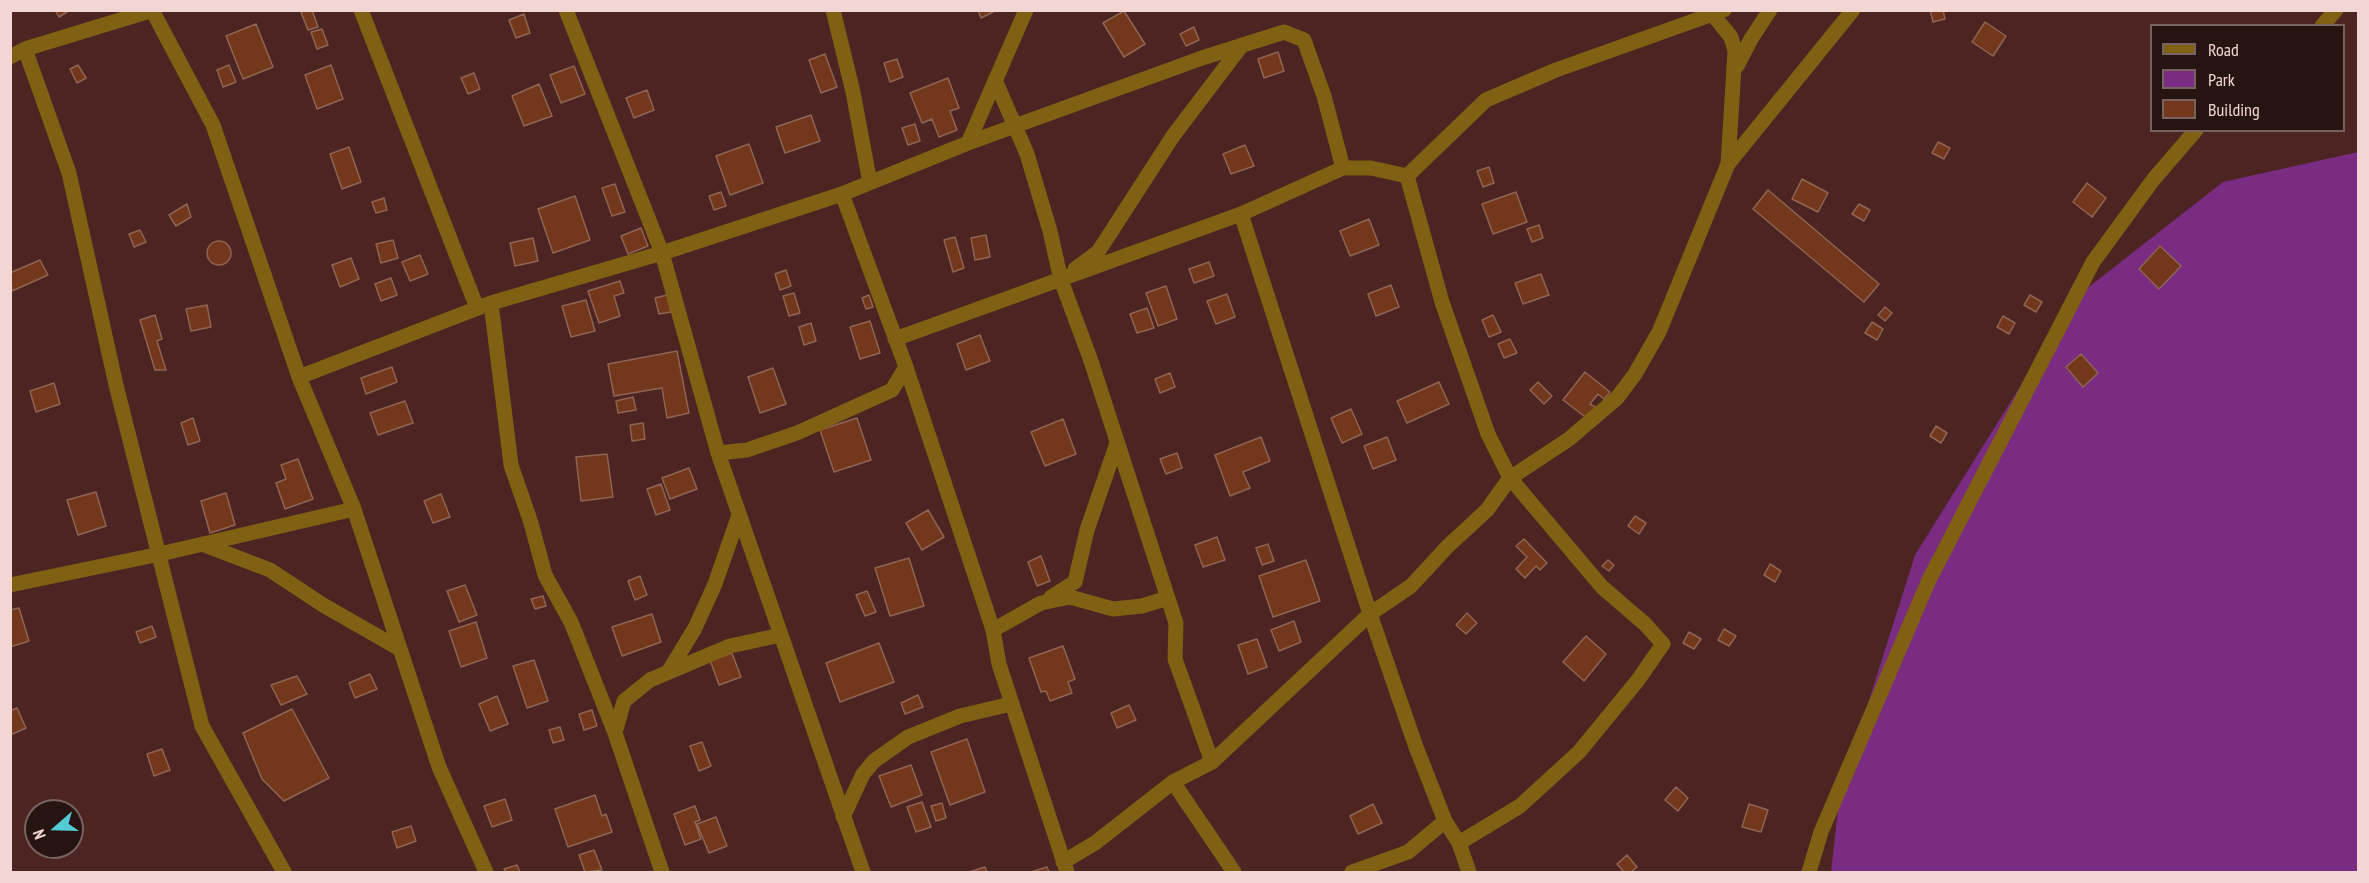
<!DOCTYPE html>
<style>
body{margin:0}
#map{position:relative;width:2369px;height:883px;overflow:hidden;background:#4c2422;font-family:"PT Sans Narrow",sans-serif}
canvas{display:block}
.frame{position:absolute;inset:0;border:12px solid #f2d6d4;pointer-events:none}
.legend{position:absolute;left:2150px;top:24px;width:195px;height:108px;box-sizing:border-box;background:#261412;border:2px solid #786260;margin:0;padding:8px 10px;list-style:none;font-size:18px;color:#f2d6d4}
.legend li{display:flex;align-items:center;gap:12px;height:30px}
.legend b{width:30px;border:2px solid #786260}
.north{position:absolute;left:24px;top:799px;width:60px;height:60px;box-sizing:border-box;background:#261412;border:2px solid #786260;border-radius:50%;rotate:250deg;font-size:16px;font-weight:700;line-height:24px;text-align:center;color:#f2d6d4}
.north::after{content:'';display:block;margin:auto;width:21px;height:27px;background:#52cbd7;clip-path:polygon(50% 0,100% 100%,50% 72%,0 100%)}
</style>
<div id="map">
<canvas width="2369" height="883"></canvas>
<div class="frame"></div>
<ul class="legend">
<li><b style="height:8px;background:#806013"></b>Road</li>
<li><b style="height:16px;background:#792c81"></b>Park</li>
<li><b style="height:16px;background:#73371c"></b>Building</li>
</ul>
<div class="north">N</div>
</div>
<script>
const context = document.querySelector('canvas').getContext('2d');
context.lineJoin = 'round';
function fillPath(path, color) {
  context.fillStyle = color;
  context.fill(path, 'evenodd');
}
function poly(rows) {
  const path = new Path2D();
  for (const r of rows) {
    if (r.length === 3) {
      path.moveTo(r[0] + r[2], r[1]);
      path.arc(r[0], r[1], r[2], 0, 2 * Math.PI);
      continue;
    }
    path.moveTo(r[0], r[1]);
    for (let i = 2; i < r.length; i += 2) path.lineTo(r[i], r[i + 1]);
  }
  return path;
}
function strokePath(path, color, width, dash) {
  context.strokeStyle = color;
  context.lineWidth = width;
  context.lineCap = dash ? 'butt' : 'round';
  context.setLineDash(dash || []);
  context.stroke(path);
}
const green = poly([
 [2358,152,2358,872,1831,872,1840,792,1915,555,2076,297,2223,182]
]);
const building = poly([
 [55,10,70,10,59,17,55,10],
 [312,10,318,27,308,30,301,12,312,10],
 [978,10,993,10,993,12,981,18,978,10],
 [1930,10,1943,10,1945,19,1933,22,1930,10],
 [1124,11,1145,44,1124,57,1103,23,1124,11],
 [524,14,530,33,516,38,509,20,524,14],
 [1985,22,2006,36,1993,56,1972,42,1985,22],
 [256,24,273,67,243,79,226,36,256,24],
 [1194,27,1199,40,1186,46,1180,34,1194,27],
 [322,29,328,45,317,49,311,32,322,29],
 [1278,52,1284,71,1264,78,1258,59,1278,52],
 [825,54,837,87,821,93,809,60,825,54],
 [897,59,903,77,890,82,884,63,897,59],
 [78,65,86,78,77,83,70,69,78,65],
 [229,65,236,82,223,87,217,70,229,65],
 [331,65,343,99,317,109,305,75,331,65],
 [574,66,585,94,561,103,550,75,574,66],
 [474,73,480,89,468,94,461,78,474,73],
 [948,78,959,108,950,111,957,130,939,137,932,119,922,123,910,93,948,78],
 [539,84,552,116,524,126,512,96,539,84],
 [647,90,654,110,634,118,626,98,647,90],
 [811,115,820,141,785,153,776,127,811,115],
 [915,124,920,141,908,145,902,128,915,124],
 [1938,142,1950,148,1944,159,1932,153,1938,142],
 [749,144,763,183,730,195,716,156,749,144],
 [1245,145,1254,166,1231,174,1223,154,1245,145],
 [349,147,361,182,342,189,330,154,349,147],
 [1489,167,1494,183,1483,187,1477,171,1489,167],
 [1802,179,1828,193,1818,212,1792,199,1802,179],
 [2087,183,2106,198,2092,217,2073,202,2087,183],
 [615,184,625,212,612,216,602,188,615,184],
 [1768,190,1879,284,1864,302,1753,209,1768,190],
 [721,192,726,206,714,210,709,196,721,192],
 [1516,192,1527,222,1493,234,1482,204,1516,192],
 [575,196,590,240,553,253,538,209,575,196],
 [384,198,387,210,376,213,372,202,384,198],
 [187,204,191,217,176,226,169,215,187,204],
 [1859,204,1870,210,1864,221,1852,214,1859,204],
 [1369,219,1379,245,1350,256,1340,231,1369,219],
 [1539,225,1543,238,1532,242,1527,229,1539,225],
 [641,228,648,246,628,254,621,236,641,228],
 [140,230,146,242,134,247,129,234,140,230],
 [986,235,990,257,975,260,971,238,986,235],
 [955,237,964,268,953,272,944,240,955,237],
 [533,238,538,261,515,266,510,243,533,238],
 [393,240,398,258,381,263,376,244,393,240],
 [219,253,12],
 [2160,246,2181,266,2159,289,2139,269,2160,246],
 [420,255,428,274,410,281,402,262,420,255],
 [351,258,359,279,340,287,332,265,351,258],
 [40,260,48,275,12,291,10,273,40,260],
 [1209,262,1214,276,1194,283,1189,269,1209,262],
 [786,270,791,286,780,290,775,274,786,270],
 [1541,274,1549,295,1523,304,1515,283,1541,274],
 [391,278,397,295,381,301,375,284,391,278],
 [620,281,624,293,614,296,620,316,599,323,588,291,620,281],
 [1391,285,1399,307,1376,316,1368,294,1391,285],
 [1166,286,1177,319,1158,326,1146,293,1166,286],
 [794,293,800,313,789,316,783,296,794,293],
 [1227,294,1235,317,1216,324,1207,301,1227,294],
 [667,295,671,312,659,314,655,298,667,295],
 [869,295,873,307,866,309,862,298,869,295],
 [2030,295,2042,302,2036,312,2024,305,2030,295],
 [586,300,595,331,571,337,562,306,586,300],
 [207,305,211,327,191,331,186,309,207,305],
 [1885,307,1892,313,1885,321,1878,315,1885,307],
 [1147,308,1154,328,1137,333,1130,314,1147,308],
 [155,315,162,339,157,341,166,370,155,370,140,320,155,315],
 [1493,315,1501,332,1489,337,1482,320,1493,315],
 [2003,316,2015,323,2009,334,1997,327,2003,316],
 [870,321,880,353,860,359,850,327,870,321],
 [1872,322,1883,329,1877,340,1865,333,1872,322],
 [811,323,816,341,804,345,799,327,811,323],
 [980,335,990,361,966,370,957,344,980,335],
 [1510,339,1517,353,1504,358,1498,344,1510,339],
 [677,351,689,413,667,418,662,388,614,396,608,364,677,351],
 [2081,354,2098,373,2083,387,2066,367,2081,354],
 [392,367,397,382,366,394,361,378,392,367],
 [773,368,786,404,760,413,748,377,773,368],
 [1585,372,1610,392,1604,399,1598,394,1590,404,1597,408,1588,419,1563,400,1585,372],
 [1170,373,1175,387,1160,393,1155,379,1170,373],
 [1439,382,1449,404,1407,423,1397,401,1439,382],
 [1538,382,1552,396,1544,404,1530,390,1538,382],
 [54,383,60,404,36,412,30,391,54,383],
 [633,397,636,410,618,413,616,401,633,397],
 [405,401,413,423,378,435,370,413,405,401],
 [1351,409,1362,434,1342,443,1331,418,1351,409],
 [193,418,200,441,188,445,181,423,193,418],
 [857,418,871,460,834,472,820,430,857,418],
 [1063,419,1076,454,1045,466,1031,432,1063,419],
 [643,423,645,439,632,441,630,425,643,423],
 [1936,426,1947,433,1941,443,1930,436,1936,426],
 [1261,437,1270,461,1243,472,1250,488,1230,496,1215,455,1261,437],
 [1387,437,1396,460,1373,469,1364,446,1387,437],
 [1177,453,1182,468,1166,474,1160,459,1177,453],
 [607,454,613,497,581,501,576,457,607,454],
 [298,459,313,499,285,509,276,483,286,479,281,465,298,459],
 [689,468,697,489,670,499,662,478,689,468],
 [661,484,670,510,656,515,647,489,661,484],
 [96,492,106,526,78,535,67,500,96,492],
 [226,493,235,525,210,533,201,501,226,493],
 [441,494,450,517,433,523,424,501,441,494],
 [928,510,944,537,922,550,906,523,928,510],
 [1635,516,1646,523,1639,534,1628,526,1635,516],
 [1217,537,1225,560,1203,567,1195,545,1217,537],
 [1524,539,1547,563,1540,570,1536,566,1525,578,1516,569,1527,557,1516,546,1524,539],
 [1268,544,1274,561,1262,565,1256,548,1268,544],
 [1041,556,1050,581,1037,586,1028,562,1041,556],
 [909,558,924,606,890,616,875,568,909,558],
 [1306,560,1320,601,1273,617,1259,576,1306,560],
 [1608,560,1614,565,1609,571,1602,566,1608,560],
 [1770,564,1781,571,1775,582,1764,575,1770,564],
 [640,576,647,595,635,600,628,581,640,576],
 [465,585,477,615,459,622,447,591,465,585],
 [867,591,876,612,865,616,856,595,867,591],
 [543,596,546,606,535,609,531,599,543,596],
 [19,608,29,641,10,647,10,610,19,608],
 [1467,613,1477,623,1466,634,1456,625,1467,613],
 [652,614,661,642,622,656,612,627,652,614],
 [1294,621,1301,642,1279,651,1271,630,1294,621],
 [476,622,487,658,461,667,449,631,476,622],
 [152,626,156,637,140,643,136,632,152,626],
 [1724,629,1736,636,1729,646,1718,640,1724,629],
 [1689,632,1701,639,1694,649,1683,643,1689,632],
 [1586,636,1606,654,1584,681,1563,662,1586,636],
 [1257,639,1267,667,1248,674,1238,645,1257,639],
 [879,643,894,682,840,702,826,663,879,643],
 [1063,646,1075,679,1068,682,1072,693,1050,701,1046,691,1041,692,1029,658,1063,646],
 [732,653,741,677,719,685,710,660,732,653],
 [534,660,548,701,527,708,513,666,534,660],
 [370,674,377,689,355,698,349,683,370,674],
 [297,676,307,694,281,705,271,685,297,676],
 [918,695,923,707,905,714,901,703,918,695],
 [497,696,508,724,490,731,479,704,497,696],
 [1129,705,1136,720,1117,728,1111,713,1129,705],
 [17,708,26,728,10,735,10,711,17,708],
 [292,709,329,778,284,801,262,779,243,733,292,709],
 [592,710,597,726,584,730,579,714,592,710],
 [560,727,564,740,553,743,549,730,560,727],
 [967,739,985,792,950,805,931,752,967,739],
 [702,742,711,766,699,771,690,746,702,742],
 [162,749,170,770,154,776,147,754,162,749],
 [911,765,922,795,891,807,879,776,911,765],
 [1676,787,1688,798,1678,811,1665,800,1676,787],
 [595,795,602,816,606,814,612,832,568,847,555,809,595,795],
 [505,799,512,820,492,827,484,806,505,799],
 [922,802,931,827,916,832,907,807,922,802],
 [942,803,946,818,936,821,931,806,942,803],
 [1373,804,1382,823,1358,834,1350,816,1373,804],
 [1749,804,1768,810,1761,832,1742,827,1749,804],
 [695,806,700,820,695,822,701,839,685,845,674,814,695,806],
 [716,817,727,846,709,853,697,824,716,817],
 [411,826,416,841,397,848,392,832,411,826],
 [594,850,602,870,585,872,579,855,594,850],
 [1627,855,1637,867,1631,872,1624,872,1617,864,1627,855],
 [517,865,520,872,506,872,504,869,517,865],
 [985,867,987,872,969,872,985,867],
 [1047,867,1049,872,1031,872,1047,867]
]);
const minor = poly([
 [152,10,213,125,299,377,354,509,439,767,486,872],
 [361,10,477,308],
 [566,10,662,253,718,453,863,872],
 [833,10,853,92,870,183],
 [2322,26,2336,10],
 [25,49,69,173,116,385,202,726,284,872],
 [10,57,25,49,153,10],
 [1737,66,1751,39,1770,10],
 [995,80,1027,154,1050,231,1061,280,1091,361,1176,623,1175,659,1212,762],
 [968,143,1026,10],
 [1728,164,1853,10],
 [1407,176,1442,302,1488,434,1510,478,1602,587,1645,624,1663,644,1638,680,1579,752,1520,806,1459,843],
 [1407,176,1486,100,1556,70,1724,10],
 [842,194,906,367,993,630,999,664,1067,872],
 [1241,214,1370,614,1416,747,1445,821,1459,843,1469,872],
 [1075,269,1098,252,1173,136,1242,45],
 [491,303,511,465,531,523,545,575,571,622,615,733,662,872],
 [895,339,1241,214,1343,168,1371,168,1407,176],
 [299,377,491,303,662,253,842,194,968,143,1202,58,1284,32,1304,40,1324,96,1343,168],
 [718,453,747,450,797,433,892,390,906,367],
 [202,544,270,570,323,605,400,649],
 [10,585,160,554,354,509],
 [1051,597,1075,582,1087,530,1117,443],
 [993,630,1041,603,1070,597,1113,609,1142,606,1168,598],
 [669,671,695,628,715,584,739,515],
 [615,733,624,701,650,680,730,646,781,635],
 [1173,782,1234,872],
 [843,817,863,774,874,761,908,737,960,716,1011,704],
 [1063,862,1095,843,1173,782,1212,762,1370,614,1411,586,1448,546,1487,510,1510,478,1569,439,1617,398,1635,374,1659,332,1728,164,1735,51,1731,37,1709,10],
 [1352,872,1408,852,1445,821],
 [1809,872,1821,832,1929,580,2093,262,2153,180,2196,130]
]);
fillPath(green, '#792c81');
fillPath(building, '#73371c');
strokePath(building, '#8f6452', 1.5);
strokePath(minor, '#806013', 15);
</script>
